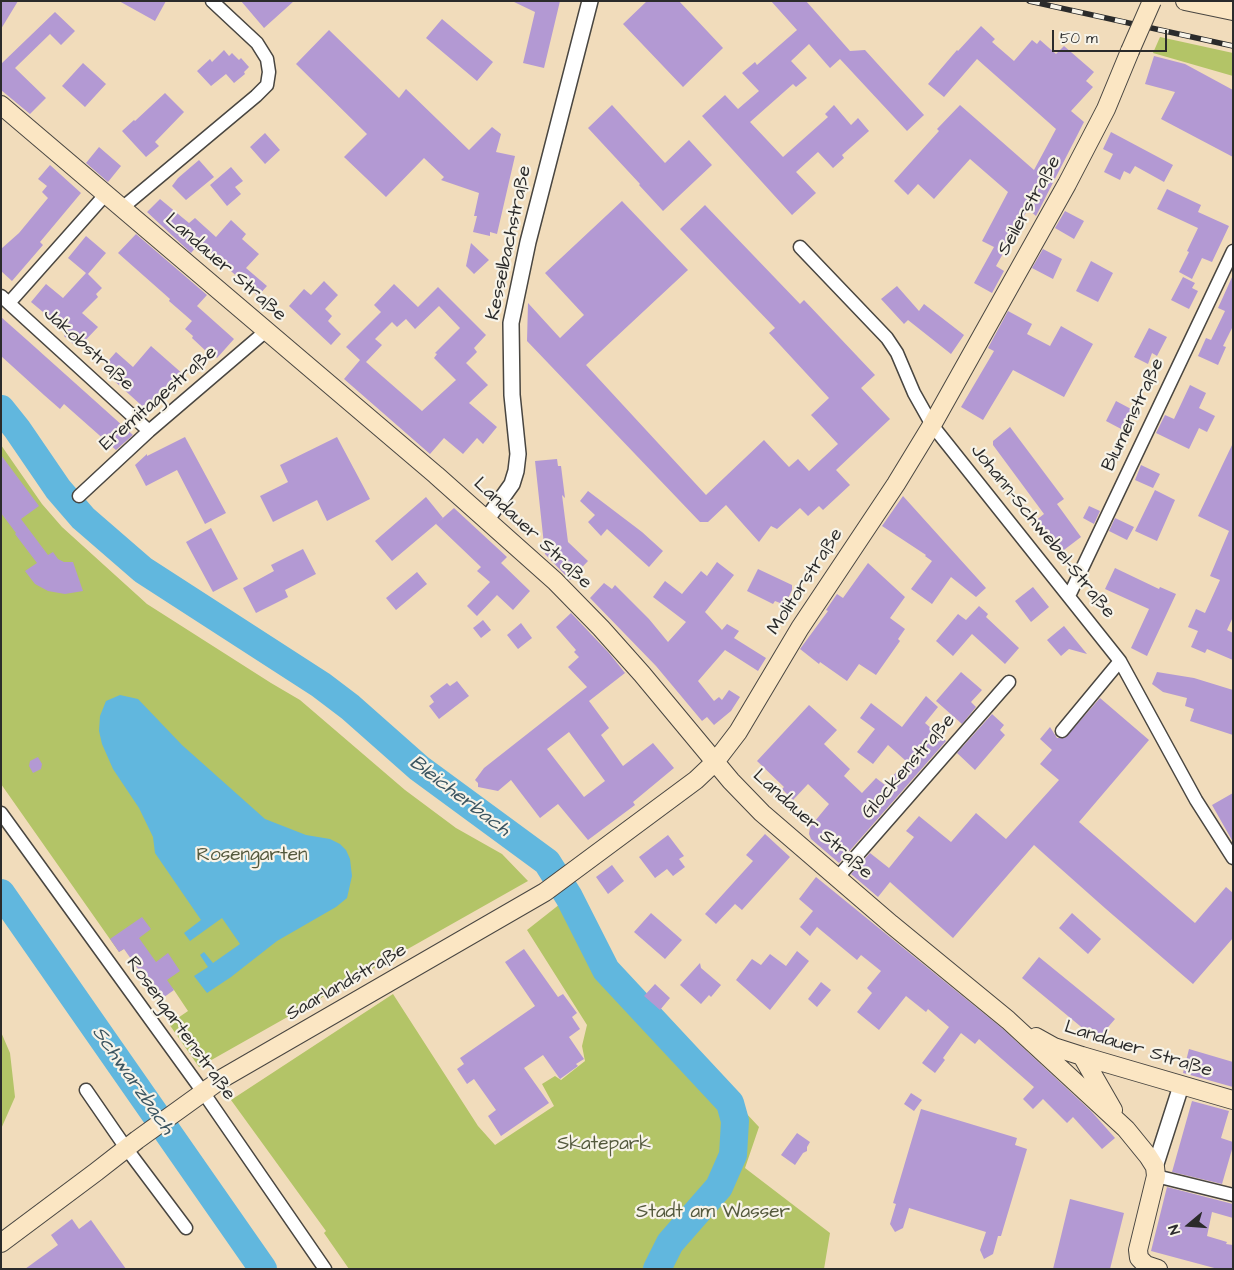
<!DOCTYPE html>
<meta charset="utf-8">
<style>
body{margin:0}
#map{position:relative;width:1234px;height:1270px;overflow:hidden;background:#f1dcbb;font-family:"Architects Daughter",sans-serif}
canvas{display:block}
.frame{position:absolute;inset:0;border:2px solid #2b2b2b;pointer-events:none}
.north{position:absolute;left:1164px;top:1200px;width:50px;height:50px;-webkit-text-stroke:4px #f7f3e8;paint-order:stroke;rotate:252deg;font-size:14px;font-weight:700;line-height:20px;text-align:center;color:#2b2b2b}
.north::after{content:'';display:block;margin:auto;width:18px;height:22px;background:#2b2b2b;clip-path:polygon(50% 0,100% 100%,50% 72%,0 100%)}
.scale{position:absolute;left:1052px;top:30px;width:115px;height:22px;box-sizing:border-box;border:2px solid #2b2b2b;border-top:0;padding-left:6px;font-size:15px;line-height:18px;white-space:nowrap;color:#2b2b2b;-webkit-text-stroke:4px #f7f3e8;paint-order:stroke}
</style>
<div id="map">
<canvas width="1234" height="1270"></canvas>
<div class="frame"></div>
<div class="north">N</div>
<div class="scale">50 m</div>
</div>
<script>
const context = document.querySelector('canvas').getContext('2d');
context.lineJoin = 'round';
function fillPath(path, color) {
  context.fillStyle = color;
  context.fill(path, 'evenodd');
}
function poly(rows) {
  const path = new Path2D();
  for (const r of rows) {
    path.moveTo(r[0], r[1]);
    for (let i = 2; i < r.length; i += 2) path.lineTo(r[i], r[i + 1]);
  }
  return path;
}
function strokePath(path, color, width, dash) {
  context.strokeStyle = color;
  context.lineWidth = width;
  context.lineCap = dash ? 'butt' : 'round';
  context.setLineDash(dash || []);
  context.stroke(path);
}
function drawText(font, color, halo, rows, align = 'center') {
  context.font = font + ' "Architects Daughter",sans-serif';
  context.lineWidth = 4.5;
  context.setLineDash([]);
  context.textBaseline = 'middle';
  context.strokeStyle = halo;
  context.fillStyle = color;
  for (const [text, x, y, turn = 0] of rows) {
    context.save();
    context.translate(x, y);
    context.rotate((+turn || 0) * Math.PI / 180);
    context.textAlign = isNaN(turn) ? turn : align;
    if (halo) context.strokeText(text, 0, 0);
    context.fillText(text, 0, 0);
    context.restore();
  }
}
const green = poly([
 [1160,37,1233,53,1233,76,1153,53],
 [1,445,42,504,62,527,147,604,271,683,300,700,405,790,456,828,502,854,528,881,199,1067,169,1024,188,1011,174,990,130,945,119,952,1,784],
 [574,893,601,950,627,986,759,1127,745,1168,830,1233,824,1269,349,1269,324,1233,326,1231,231,1100,393,994,478,1126,495,1145,554,1106,542,1084,555,1076,561,1080,585,1061,582,1046,587,1025,527,930],
 [1,1032,10,1053,15,1097,1,1129]
]);
const water = poly([
 [120,695,138,699,182,745,265,819,306,835,330,839,340,844,346,850,350,859,352,876,347,898,336,907,277,941,231,977,207,993,194,976,208,967,200,955,204,952,213,963,240,944,222,918,190,941,184,933,201,920,155,853,153,837,139,808,113,769,102,744,99,731,100,716,106,701]
]);
const river = poly([
 [1,409,17,429,58,489,83,518,143,570,321,685,350,707,419,768,547,862,569,897,606,970,730,1103,735,1121,733,1155,719,1187,670,1243,657,1269],
 [1,893,263,1269]
]);
const building = poly([
 [1,1,18,1,1,29],
 [119,1,166,1,155,21],
 [241,1,294,1,264,28],
 [512,1,560,1,544,68,523,63,535,12],
 [647,1,679,1,723,48,683,87,623,24],
 [771,1,806,1,850,51,865,50,924,115,907,131,840,59,830,68,809,44,791,61,807,78,796,87,793,84,750,122,783,157,828,117,825,114,834,105,851,125,858,118,869,131,842,155,844,158,833,168,818,152,796,172,816,193,792,215,702,116,725,95,738,109,759,91,742,73,755,62,757,65,797,30],
 [55,12,75,31,61,45,50,34,15,68,46,98,30,114,1,90,1,64],
 [442,19,493,62,477,81,426,38],
 [981,26,995,39,992,42,1014,61,1032,40,1037,44,1040,40,1056,54,1064,46,1094,72,1086,81,1093,87,1071,111,1084,122,1036,216,1028,209,996,266,1004,271,992,293,974,283,994,247,982,241,1008,192,970,159,934,199,918,184,908,195,894,181,939,131,937,129,960,105,1034,170,1056,129,977,59,944,97,928,84,957,50,958,51],
 [329,30,399,98,406,89,469,150,492,127,501,134,496,152,515,156,497,234,490,232,490,236,473,232,477,216,474,216,479,193,441,180,444,177,424,158,386,197,344,157,367,134,296,64],
 [224,50,229,56,232,53,239,60,241,58,249,67,244,72,245,74,234,83,226,74,211,86,197,71,210,59,212,62],
 [1154,56,1185,64,1233,90,1233,157,1161,119,1175,92,1145,84],
 [83,63,106,84,85,107,62,86],
 [165,93,184,112,155,142,159,146,146,157,122,131,134,120,135,121],
 [612,105,665,163,689,140,712,165,663,211,639,185,640,184,588,128],
 [1111,132,1173,165,1164,182,1135,166,1130,174,1124,171,1120,180,1104,172,1113,154,1103,149],
 [265,133,280,150,265,164,250,147],
 [99,147,121,166,108,182,86,163],
 [199,160,214,177,186,200,172,186,178,178],
 [50,165,81,193,40,242,43,245,12,281,1,271,1,249,19,233,48,198,42,192,47,186,38,179],
 [231,167,243,181,235,187,241,194,227,206,210,185],
 [1167,189,1201,205,1198,212,1229,226,1212,262,1202,258,1192,279,1179,272,1189,252,1187,251,1198,228,1157,209],
 [160,199,189,223,195,218,216,237,231,220,246,234,242,239,259,254,246,268,267,286,258,296,206,248,204,250,198,245,191,253,147,212],
 [622,201,688,270,586,365,706,495,764,440,789,467,798,459,809,471,838,444,811,415,829,398,769,333,775,328,680,229,705,205,800,304,804,300,875,375,861,388,890,419,836,470,850,485,823,510,819,506,808,516,800,508,777,529,771,526,759,542,726,505,708,522,700,522,527,341,528,303,560,338,584,315,545,273],
 [1065,211,1084,221,1074,239,1055,228],
 [136,234,207,295,197,306,234,339,217,358,210,351,208,353,192,338,193,336,185,329,192,321,169,301,170,299,118,253],
 [86,236,106,253,88,274,102,288,96,294,98,297,82,313,98,327,78,348,64,336,67,332,31,302,46,284,63,298,86,273,68,258],
 [471,243,489,260,474,274,466,266],
 [1043,249,1062,259,1053,279,1032,268],
 [1091,261,1113,273,1098,302,1076,291],
 [1233,275,1233,326,1223,346,1226,347,1218,365,1198,356,1206,338,1211,340,1225,311,1218,308],
 [1183,277,1195,283,1192,288,1198,291,1189,309,1171,300],
 [324,281,338,295,325,309,332,316,328,321,341,334,331,345,289,306,304,289,311,295],
 [394,284,418,307,438,287,486,335,474,348,477,352,466,363,488,385,469,403,497,427,483,444,477,438,463,454,444,438,430,454,344,379,360,360,346,347,381,312,374,305],
 [439,306,460,328,435,353,437,354,434,358,456,380,422,411,366,362,382,345,375,339,392,322,397,327,406,319,415,329],
 [897,286,919,311,924,304,964,335,951,354,908,320,904,324,881,299],
 [1008,311,1032,324,1027,334,1050,346,1061,326,1093,344,1064,397,1013,370,983,420,961,407,994,351,988,348],
 [1,317,27,340,133,435,116,450,64,404,60,409,44,395,1,356],
 [1149,328,1167,337,1157,356,1152,353,1148,364,1134,357],
 [151,346,184,375,150,413,101,369,116,352,133,367],
 [1190,385,1206,393,1199,408,1215,416,1207,432,1199,428,1189,449,1156,433,1165,415,1174,419],
 [1116,401,1133,410,1123,430,1106,421],
 [1010,427,1064,499,1057,504,1081,537,1060,553,1035,521,1044,514,993,445,993,441],
 [185,437,226,513,205,524,177,470,146,486,135,465,147,454,147,456],
 [337,437,370,499,327,521,317,500,273,522,260,496,288,482,280,465],
 [1233,443,1233,617,1227,630,1233,633,1233,660,1207,649,1205,653,1191,647,1198,631,1188,627,1196,609,1205,613,1220,580,1210,576,1229,531,1198,516],
 [1,455,39,506,21,519,48,555,53,552,58,559,64,562,73,562,83,591,65,594,48,591,35,584,25,571,37,563,15,534,16,533,1,513],
 [557,459,558,466,561,466,565,498,562,495,568,542,588,561,570,580,545,554,535,461],
 [1141,465,1160,474,1153,488,1135,480],
 [1155,490,1175,500,1157,541,1135,531],
 [588,491,642,532,663,551,649,567,607,529,601,536,588,522,595,515,580,501],
 [903,496,986,588,976,597,951,577,932,604,911,589,932,561,925,556,926,555,882,526],
 [426,497,443,518,392,561,375,541],
 [1089,506,1100,511,1094,524,1083,518],
 [454,508,507,557,501,563,530,591,513,610,497,595,477,616,467,606,490,582,477,571,481,567,436,524],
 [1115,518,1134,527,1127,540,1109,531],
 [211,528,238,579,213,592,186,542],
 [303,549,316,574,285,590,288,597,256,613,243,588,274,571,271,565],
 [717,562,734,575,705,612,722,630,727,624,739,631,734,638,766,658,758,671,725,650,698,681,714,701,719,697,722,700,729,690,740,697,731,711,714,725,707,717,702,721,656,666,590,598,604,583,612,589,615,585,649,619,668,642,686,622,653,597,665,581,682,594,701,571,707,576],
 [868,563,905,597,890,618,905,629,898,639,900,641,876,675,859,664,847,681,820,662,819,664,800,649,828,611,826,610,837,594,843,598],
 [1115,568,1159,589,1160,587,1176,594,1147,656,1131,648,1149,609,1105,589],
 [758,569,792,585,792,590,785,605,775,601,773,604,747,591],
 [417,572,427,584,396,610,386,598],
 [1033,587,1049,607,1031,622,1015,601],
 [979,606,988,614,986,617,1019,648,1005,664,972,634,953,656,936,641,958,614,966,620],
 [571,613,609,653,625,673,589,701,609,728,601,735,623,766,653,743,674,768,633,802,635,805,588,840,558,804,540,818,511,780,498,791,478,787,478,783,475,780,484,768,587,687,568,667,579,657,574,652,576,650,556,627],
 [569,732,605,781,584,797,547,749],
 [483,620,491,630,481,638,473,628],
 [521,623,532,638,518,649,507,635],
 [1064,626,1087,654,1069,649,1061,656,1047,640],
 [961,672,982,690,971,702,976,707,962,724,936,701],
 [1157,672,1194,678,1233,690,1233,735,1190,721,1194,709,1185,706,1187,698,1163,692,1152,684],
 [457,681,469,696,439,719,429,706,434,702,430,696,447,683,450,686],
 [926,696,938,707,925,723,946,741,839,863,811,839,809,834,810,827,829,804,808,784,793,800,782,789,784,787,757,761,809,705,837,730,824,744,850,769,844,776,862,793,876,778,885,785,906,761,888,745,873,764,857,752,875,729,860,718,871,703,902,727],
 [1100,698,1149,740,1079,822,1195,923,1226,887,1233,893,1233,938,1193,984,1106,909,1034,845,953,938,890,882,878,897,851,874,870,853,889,868,914,837,906,831,919,816,951,842,976,813,1006,839,1059,780,1040,764,1052,750,1040,739,1050,727,1057,738,1065,738],
 [992,714,1004,725,1000,730,1005,735,975,770,957,753],
 [38,757,42,764,41,769,33,773,29,766,30,761],
 [1233,793,1233,842,1212,805],
 [765,834,790,857,742,910,735,904,716,924,705,914,753,861,746,855],
 [668,835,684,856,679,859,685,867,673,876,667,869,655,878,639,857],
 [612,865,624,881,608,894,596,877],
 [816,877,1003,1029,1091,1111,1115,1138,1102,1149,1073,1117,1067,1123,1043,1099,1033,1109,1023,1099,1034,1087,979,1039,975,1044,961,1033,943,1058,945,1060,935,1073,922,1063,949,1027,928,1009,926,1012,906,996,879,1030,857,1012,872,993,867,988,881,971,861,955,857,960,817,927,810,936,800,927,813,911,799,899],
 [651,913,682,940,665,959,634,932],
 [1072,913,1101,939,1088,954,1059,928],
 [142,917,151,929,139,938,156,962,168,953,180,971,167,980,174,990,160,1000,124,949,119,952,110,939],
 [524,949,558,997,563,994,577,1013,572,1017,580,1029,569,1037,584,1059,576,1064,578,1066,560,1079,543,1055,524,1068,549,1103,501,1136,488,1116,496,1110,474,1079,467,1084,457,1069,464,1064,460,1058,535,1006,505,962],
 [797,951,809,961,770,1010,736,980,752,959,761,965,770,954,786,966],
 [1039,957,1115,1019,1097,1040,1022,978],
 [700,963,701,968,721,985,711,997,709,995,701,1004,680,985],
 [821,982,831,990,817,1007,808,999],
 [655,984,670,998,660,1010,644,996],
 [1189,1049,1233,1062,1233,1087,1183,1073],
 [911,1093,922,1100,914,1111,904,1104],
 [1192,1101,1229,1111,1221,1138,1233,1142,1233,1146,1222,1184,1172,1172],
 [921,1109,1017,1138,1015,1145,1027,1149,1001,1236,998,1236,993,1254,984,1259,980,1250,986,1232,909,1208,903,1228,895,1232,890,1224,896,1204,893,1203],
 [797,1133,810,1142,807,1147,807,1151,803,1153,795,1165,781,1155],
 [1167,1187,1233,1204,1233,1218,1212,1212,1207,1236,1227,1242,1226,1244,1233,1245,1233,1269,1218,1269,1151,1251],
 [1070,1199,1124,1213,1110,1269,1053,1269],
 [72,1219,79,1229,91,1220,126,1269,25,1269,58,1245,51,1235]
]);
const minor = poly([
 [122,208,256,96,267,85,269,72,267,59,257,43,212,1],
 [800,247,887,338,897,353,914,393,932,425,1120,661,1196,800,1233,858],
 [1,296,149,431],
 [9,303,105,195],
 [79,496,149,431,266,331],
 [1069,596,1233,251],
 [1062,731,1120,661],
 [1,813,203,1092,325,1269],
 [838,877,1009,682],
 [86,1090,126,1148,186,1228],
 [1156,1176,1233,1195]
]);
const tertiary = poly([
 [487,519,512,484,516,471,518,454,512,395,511,323,528,242,590,1],
 [1155,1167,1181,1086]
]);
const secondary = poly([
 [1185,1,1233,11],
 [1,105,436,475,555,581,601,628,642,674,731,781,762,813,891,924,1008,1020,1126,1129,1148,1156,1155,1167,1156,1176,1138,1250,1139,1258,1146,1265,1158,1269],
 [1036,1037,1054,1047,1082,1056,1233,1100],
 [1082,1056,1113,1110],
 [1,1243,96,1172,137,1140,223,1078,545,892,696,780,715,762,738,732,800,628,896,484,932,425,1067,184,1106,109,1130,51]
]);
const rail = poly([
 [1029,1,1233,46]
]);
const secondaryBridge = poly([
 [1130,51,1152,1]
]);
const streetNames = [
 ["Seilerstraße",1030,206,-61],
 ["Kesselbachstraße",510,243,-78],
 ["Landauer Straße",225,268,41],
 ["Jakobstraße",88,350,42],
 ["Eremitagestraße",159,399,-41],
 ["Blumenstraße",1134,415,-65],
 ["Johann-Schwebel-Straße",1042,532,51],
 ["Landauer Straße",532,534,43],
 ["Molitorstraße",806,582,-57],
 ["Glockenstraße",909,767,-49],
 ["Landauer Straße",812,825,42],
 ["Saarlandstraße",347,983,-30],
 ["Rosengartenstraße",180,1029,54],
 ["Landauer Straße",1138,1050,17]
];
const parkNames = [
 ["Rosengarten",252,856],
 ["Skatepark",604,1145],
 ["Stadt am Wasser",713,1213]
];
const waterNames = [
 ["Bleicherbach",459,797,37],
 ["Schwarzbach",132,1081,55]
];
fillPath(green, '#b3c467');
fillPath(water, '#61b7de');
strokePath(river, '#61b7de', 28);
fillPath(building, '#b399d3');
strokePath(minor, '#494641', 15);
strokePath(tertiary, '#494641', 18);
strokePath(secondary, '#494641', 20);
strokePath(minor, '#fff', 12);
strokePath(tertiary, '#fff', 15);
strokePath(secondary, '#fbe6c3', 18);
strokePath(rail, '#2b2b2b', 5.5);
strokePath(rail, '#f7f3e8', 4, [11]);
strokePath(secondaryBridge, '#494641', 20, []);
strokePath(secondaryBridge, '#fbe6c3', 18);
drawText('19px', '#2b2b2b', '#f7f3e8', streetNames);
drawText('19px', '#54593d', '#f7f3e8', parkNames);
drawText('italic 20px', '#3b5561', '#f7f3e8', waterNames);
</script>
